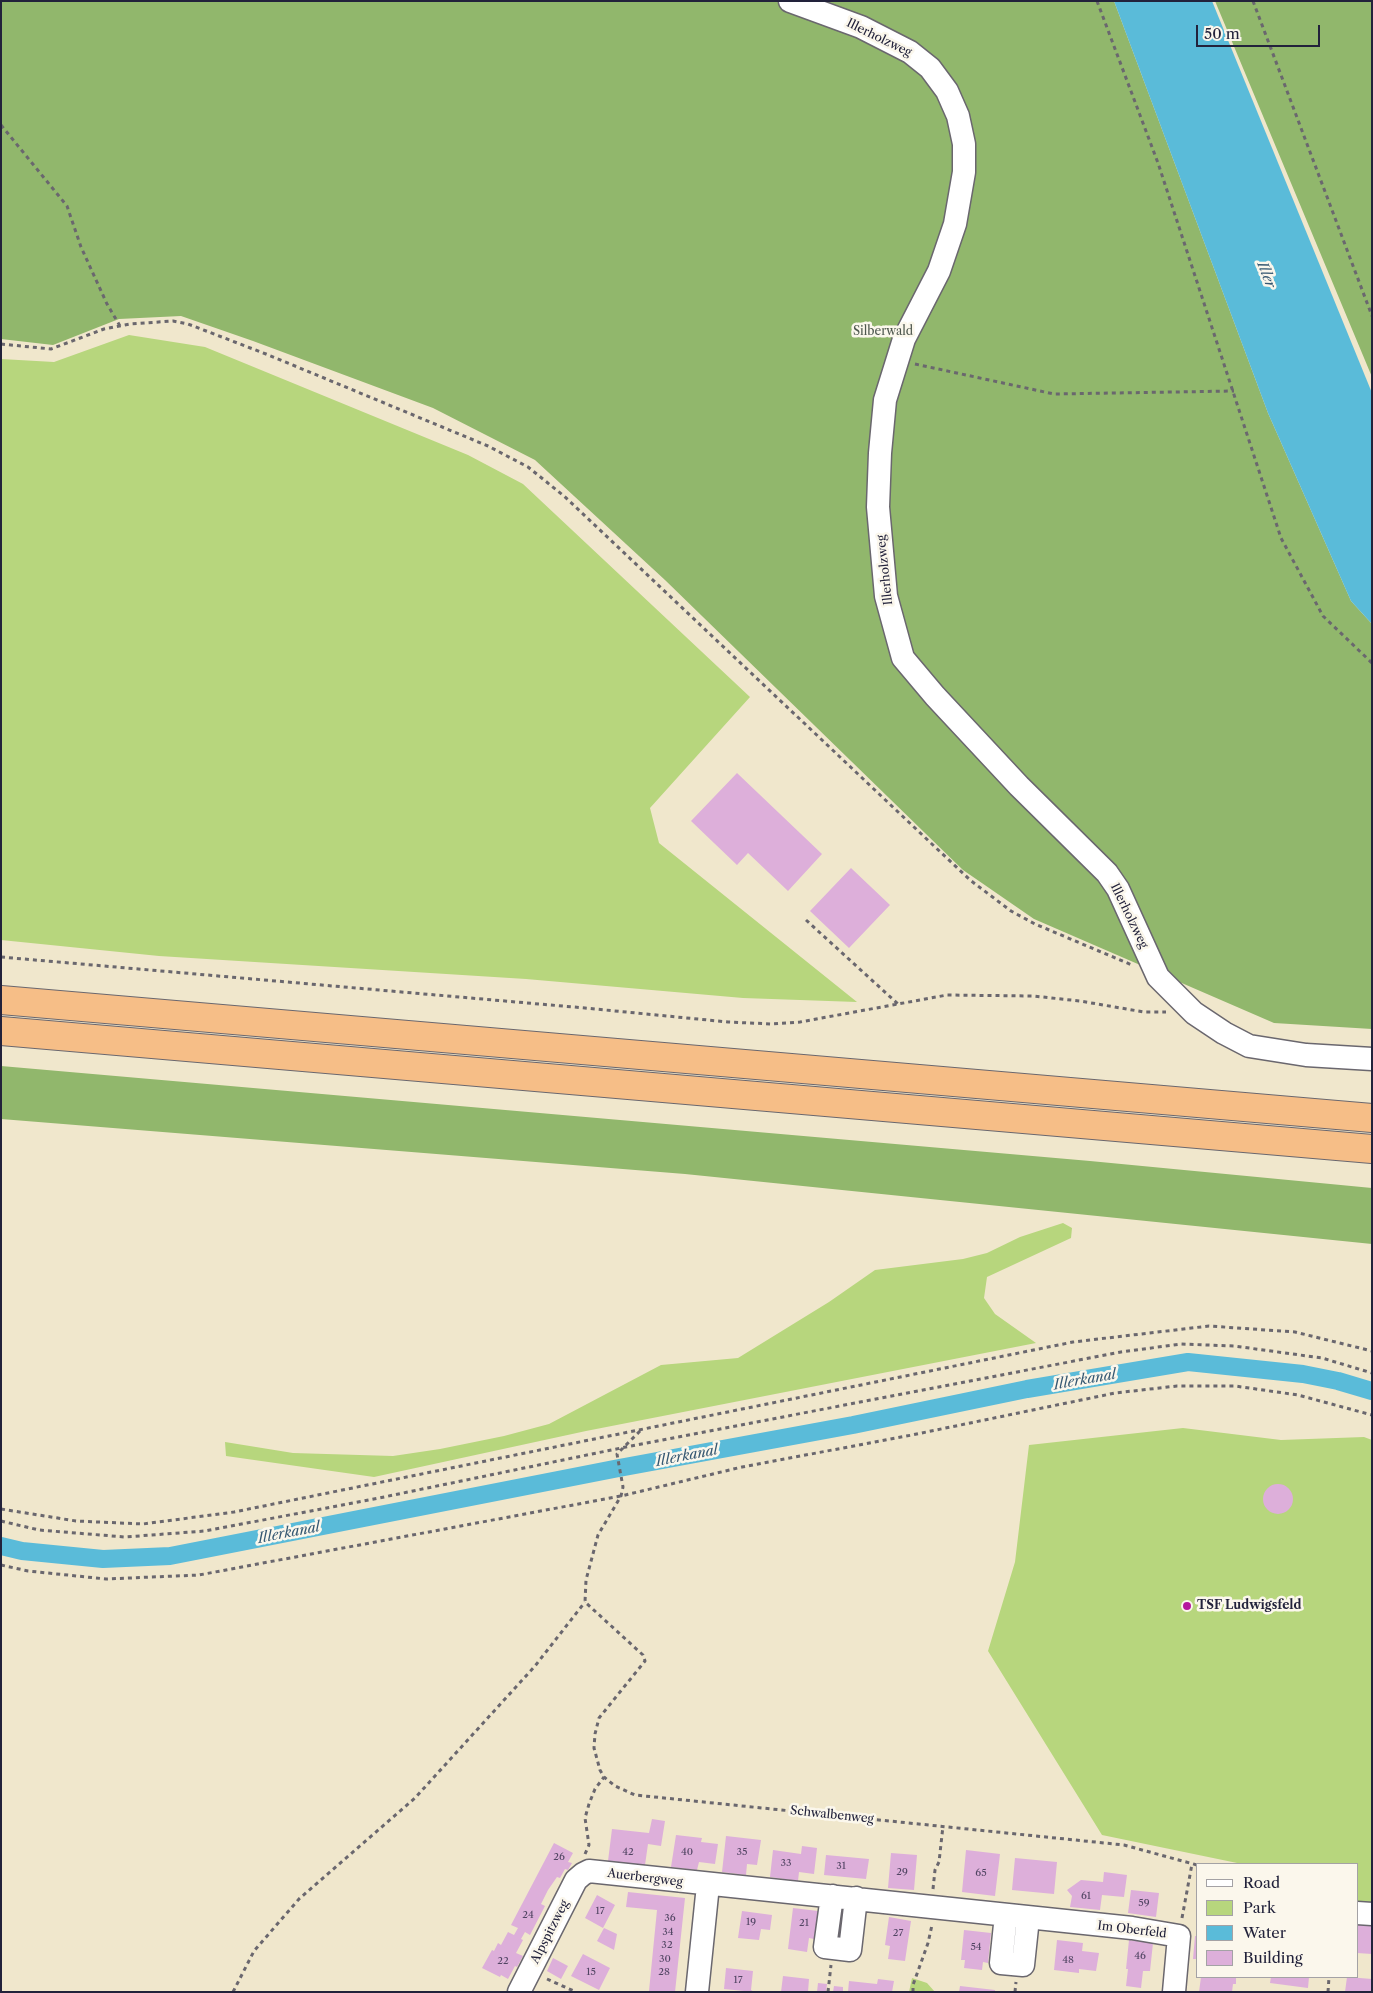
<!DOCTYPE html>
<style>
body{margin:0}
#map{position:relative;width:1373px;height:1993px;overflow:hidden;background:#f0e7cc;font-family:"Libre Caslon Text",serif}
canvas{display:block}
.frame{position:absolute;inset:0;border:2px solid #22223b;pointer-events:none}
.legend{position:absolute;left:1196px;top:1863px;width:162px;height:115px;box-sizing:border-box;background:#fbf7ec;border:1px solid #a4a2a5;margin:0;padding:6px 9px;list-style:none;font-size:15px;color:#22223b}
.legend li{display:flex;align-items:center;gap:10px;height:25px}
.legend b{width:25px;border:1px solid #a4a2a5}
.scale{position:absolute;left:1196px;top:25px;width:124px;height:22px;box-sizing:border-box;border:2px solid #22223b;border-top:0;padding-left:6px;font-size:15px;line-height:18px;white-space:nowrap;color:#22223b;-webkit-text-stroke:4px #fbf7ec;paint-order:stroke}
</style>
<div id="map">
<canvas width="1373" height="1993"></canvas>
<div class="frame"></div>
<ul class="legend">
<li><b style="height:6px;background:#fff"></b>Road</li>
<li><b style="height:14px;background:#b7d67d"></b>Park</li>
<li><b style="height:14px;background:#5abbd9"></b>Water</li>
<li><b style="height:14px;background:#ddafda"></b>Building</li>
</ul>
<div class="scale">50 m</div>
</div>
<script>
const context = document.querySelector('canvas').getContext('2d');
context.lineJoin = 'round';
function fillPath(path, color) {
  context.fillStyle = color;
  context.fill(path, 'evenodd');
}
function poly(rows) {
  const path = new Path2D();
  for (const r of rows) {
    if (r.length === 3) {
      path.moveTo(r[0] + r[2], r[1]);
      path.arc(r[0], r[1], r[2], 0, 2 * Math.PI);
      continue;
    }
    path.moveTo(r[0], r[1]);
    for (let i = 2; i < r.length; i += 2) path.lineTo(r[i], r[i + 1]);
  }
  return path;
}
function strokePath(path, color, width, dash) {
  context.strokeStyle = color;
  context.lineWidth = width;
  context.lineCap = dash ? 'butt' : 'round';
  context.setLineDash(dash || []);
  context.stroke(path);
}
function drawText(font, color, halo, rows, align = 'center') {
  context.font = font + ' "Libre Caslon Text",serif';
  context.lineWidth = 5;
  context.setLineDash([]);
  context.textBaseline = 'middle';
  context.strokeStyle = halo;
  context.fillStyle = color;
  for (const [text, x, y, turn = 0] of rows) {
    context.save();
    context.translate(x, y);
    context.rotate((+turn || 0) * Math.PI / 180);
    context.textAlign = isNaN(turn) ? turn : align;
    if (halo) context.strokeText(text, 0, 0);
    context.fillText(text, 0, 0);
    context.restore();
  }
}
const green = poly([
 [129,335,205,347,468,455,523,484,750,697,650,808,659,843,857,1002,743,998,526,979,159,956,1,940,1,359,54,362],
 [1063,1223,1072,1228,1071,1238,987,1277,984,1298,995,1314,1036,1343,586,1431,374,1477,226,1456,225,1442,293,1453,393,1456,440,1449,504,1436,549,1424,661,1365,738,1358,829,1302,875,1270,963,1259,987,1253,1020,1237],
 [1183,1428,1281,1440,1364,1437,1372,1440,1372,1906,1357,1905,1357,1864,1242,1864,1102,1835,988,1651,1015,1562,1029,1445],
 [912,1978,927,1983,935,1992,909,1992]
]);
const forest = poly([
 [1,1,1114,1,1268,413,1351,601,1372,624,1372,1029,1274,1023,1034,919,963,870,665,580,535,460,433,408,253,341,181,316,119,319,53,345,1,339],
 [1215,1,1372,1,1372,377],
 [1,1066,1090,1161,1372,1188,1372,1244,685,1174,1,1119]
]);
const water = poly([
 [1114,1,1212,1,1372,393,1372,624,1351,601,1268,413]
]);
const canal = poly([
 [1,1546,22,1551,103,1559,170,1556,619,1468,853,1425,1027,1389,1188,1362,1303,1374,1338,1381,1372,1391]
]);
const building = poly([
 [737,773,822,854,788,891,748,853,737,865,691,821],
 [851,868,890,905,849,948,810,911],
 [1278,1499,15],
 [652,1819,665,1821,661,1846,648,1844,645,1865,608,1861,612,1829,649,1833],
 [676,1835,702,1838,701,1842,718,1844,715,1864,699,1862,697,1870,671,1867],
 [726,1836,761,1840,757,1865,747,1864,746,1875,722,1872],
 [554,1843,573,1853,568,1862,572,1863,568,1870,565,1869,560,1878,557,1877,548,1890,541,1904,545,1906,530,1935,525,1932,521,1939,523,1940,516,1953,523,1956,517,1967,515,1966,508,1979,501,1975,500,1977,482,1968,492,1950,494,1951,498,1943,501,1945,508,1932,514,1935,518,1928,511,1925],
 [802,1846,817,1848,814,1874,799,1872,798,1881,770,1877,773,1850,801,1854],
 [966,1850,1000,1854,995,1896,962,1892],
 [891,1853,917,1855,914,1890,888,1888],
 [826,1855,869,1859,866,1879,824,1875],
 [1015,1858,1057,1862,1054,1894,1012,1890],
 [1104,1872,1127,1875,1124,1897,1102,1895,1100,1910,1070,1907,1072,1896,1067,1890,1081,1880,1103,1882],
 [1131,1890,1159,1893,1156,1917,1128,1913],
 [628,1892,685,1898,675,1992,649,1991,657,1910,626,1907],
 [597,1895,615,1905,603,1928,585,1918],
 [793,1908,818,1911,814,1939,809,1938,807,1952,788,1949],
 [742,1911,772,1915,770,1930,761,1929,759,1940,738,1938],
 [889,1917,911,1921,905,1961,888,1959,890,1946,885,1945],
 [1357,1924,1372,1925,1372,1954,1357,1953],
 [604,1928,617,1934,614,1950,597,1941],
 [964,1930,991,1933,988,1963,983,1962,982,1970,964,1968,965,1960,961,1960],
 [1195,1936,1197,1936,1197,1959,1193,1959],
 [1057,1940,1083,1943,1082,1951,1099,1953,1096,1971,1079,1969,1079,1973,1054,1970],
 [1129,1940,1153,1943,1150,1971,1143,1971,1141,1988,1126,1986,1128,1969,1126,1969],
 [583,1954,610,1968,599,1990,571,1976],
 [553,1958,568,1966,561,1979,547,1971],
 [726,1968,753,1971,751,1990,754,1992,724,1989],
 [783,1976,809,1979,808,1992,781,1992],
 [1201,1977,1236,1977,1236,1984,1233,1984,1232,1992,1199,1992],
 [1271,1977,1309,1977,1308,1988,1270,1983],
 [1347,1977,1372,1979,1372,1992,1345,1992],
 [878,1979,894,1981,892,1992,848,1992,849,1981,877,1984],
 [818,1983,827,1984,826,1992,817,1992],
 [834,1986,843,1987,843,1992,833,1992],
 [960,1986,995,1990,995,1992,959,1992]
]);
const path = poly([
 [1097,1,1158,163,1281,538,1323,616,1372,663],
 [1253,1,1372,316],
 [1,125,67,206,81,247,107,304,120,326],
 [1,344,51,349,104,329,130,324,173,321,188,324,266,354,488,446,528,467,564,496,970,880,1011,911,1035,924,1132,965],
 [915,364,1054,394,1234,391],
 [806,920,898,1004],
 [1,957,585,1008,728,1022,772,1024,800,1022,947,995,1033,996,1080,1001,1144,1012,1166,1012],
 [640,1431,617,1454,623,1487,621,1496,598,1535,586,1580,585,1602,643,1655,645,1661,599,1718,595,1734,594,1748,600,1770,604,1777,615,1786,635,1795,1124,1845,1197,1865],
 [1,1509,76,1521,143,1524,234,1512,1073,1342,1209,1326,1295,1332,1372,1351],
 [1,1521,39,1530,125,1537,205,1531,379,1498,621,1448,1121,1352,1181,1344,1234,1346,1322,1358,1372,1373],
 [1,1565,28,1571,106,1579,199,1575,621,1496,742,1467,912,1435,1115,1393,1177,1386,1235,1386,1298,1395,1372,1415],
 [585,1854,589,1845,585,1818,589,1804,595,1789,604,1777],
 [933,1889,935,1870,939,1862,943,1826],
 [1182,1918,1192,1864],
 [547,1979,576,1992],
 [233,1992,254,1951,299,1899,415,1798,535,1666,585,1602],
 [828,1992,831,1965],
 [913,1992,913,1985,928,1943,932,1925],
 [1015,1992,1016,1982],
 [1328,1992,1329,1977]
]);
const minor = poly([
 [790,1,861,27,910,52,930,68,947,91,958,116,964,144,964,172,955,224,939,271,904,339,885,400,880,453,878,507,886,596,903,658,935,696,1019,786,1107,873,1118,889,1158,977,1194,1013,1224,1033,1249,1046,1306,1055,1372,1059],
 [832,1896,825,1947,850,1950,856,1898],
 [1357,1913,1372,1914],
 [1006,1915,1001,1963,1023,1965,1028,1918],
 [519,1992,576,1880,583,1874,589,1871,1132,1928,1179,1936,1174,1992],
 [697,1992,708,1885]
]);
const highway = poly([
 [1,1000,1372,1118],
 [1,1031,1372,1149]
]);
const markers = [
 [1187,1606,5,"#b5179e"]
];
const numberNames = [
 ["42",628,1852],
 ["40",687,1852],
 ["35",742,1852],
 ["26",559,1857],
 ["33",786,1863],
 ["31",841,1866],
 ["29",902,1872],
 ["65",981,1873],
 ["61",1086,1896],
 ["59",1144,1903],
 ["17",600,1911],
 ["24",528,1915],
 ["36",670,1918],
 ["19",751,1922],
 ["21",804,1923],
 ["34",668,1932],
 ["27",898,1933],
 ["32",667,1945],
 ["54",976,1947],
 ["46",1140,1956],
 ["30",665,1959],
 ["48",1068,1960],
 ["22",503,1961],
 ["15",591,1972],
 ["28",664,1972],
 ["17",738,1980]
];
const streetNames = [
 ["Illerholzweg",879,38,26],
 ["Illerholzweg",885,570,-96],
 ["Illerholzweg",1129,916,64],
 ["Schwalbenweg",832,1815,6],
 ["Auerbergweg",645,1878,7],
 ["Im Oberfeld",1132,1930,7],
 ["Alpspitzweg",550,1932,-63]
];
const parkNames = [
 ["Silberwald",883,332]
];
const poiNames = [
 ["TSF Ludwigsfeld",1197,1606]
];
const waterNames = [
 ["Iller",1266,275,69],
 ["Illerkanal",1085,1380,-10],
 ["Illerkanal",687,1456,-11],
 ["Illerkanal",289,1533,-11]
];
fillPath(green, '#b7d67d');
fillPath(forest, '#91b76c');
fillPath(water, '#5abbd9');
strokePath(canal, '#5abbd9', 18);
fillPath(building, '#ddafda');
strokePath(minor, '#6a676e', 25);
strokePath(highway, '#6a676e', 30);
strokePath(path, '#6a676e', 3, [4, 4]);
strokePath(minor, '#fff', 22);
strokePath(highway, '#f6be87', 28);
for (const [x, y, r, color] of markers) {
  const dot = new Path2D();
  dot.arc(x, y, r, 0, 2 * Math.PI);
  context.fillStyle = color;
  context.fill(dot);
  strokePath(dot, '#fbf7ec', 2);
}
drawText('10px', '#514563', null, numberNames);
drawText('12px', '#22223b', '#fbf7ec', streetNames);
drawText('12px', '#4f584f', '#fbf7ec', parkNames);
drawText('bold 12px', '#22223b', '#fbf7ec', poiNames, 'left');
drawText('italic 14px', '#365872', '#fbf7ec', waterNames);
</script>
